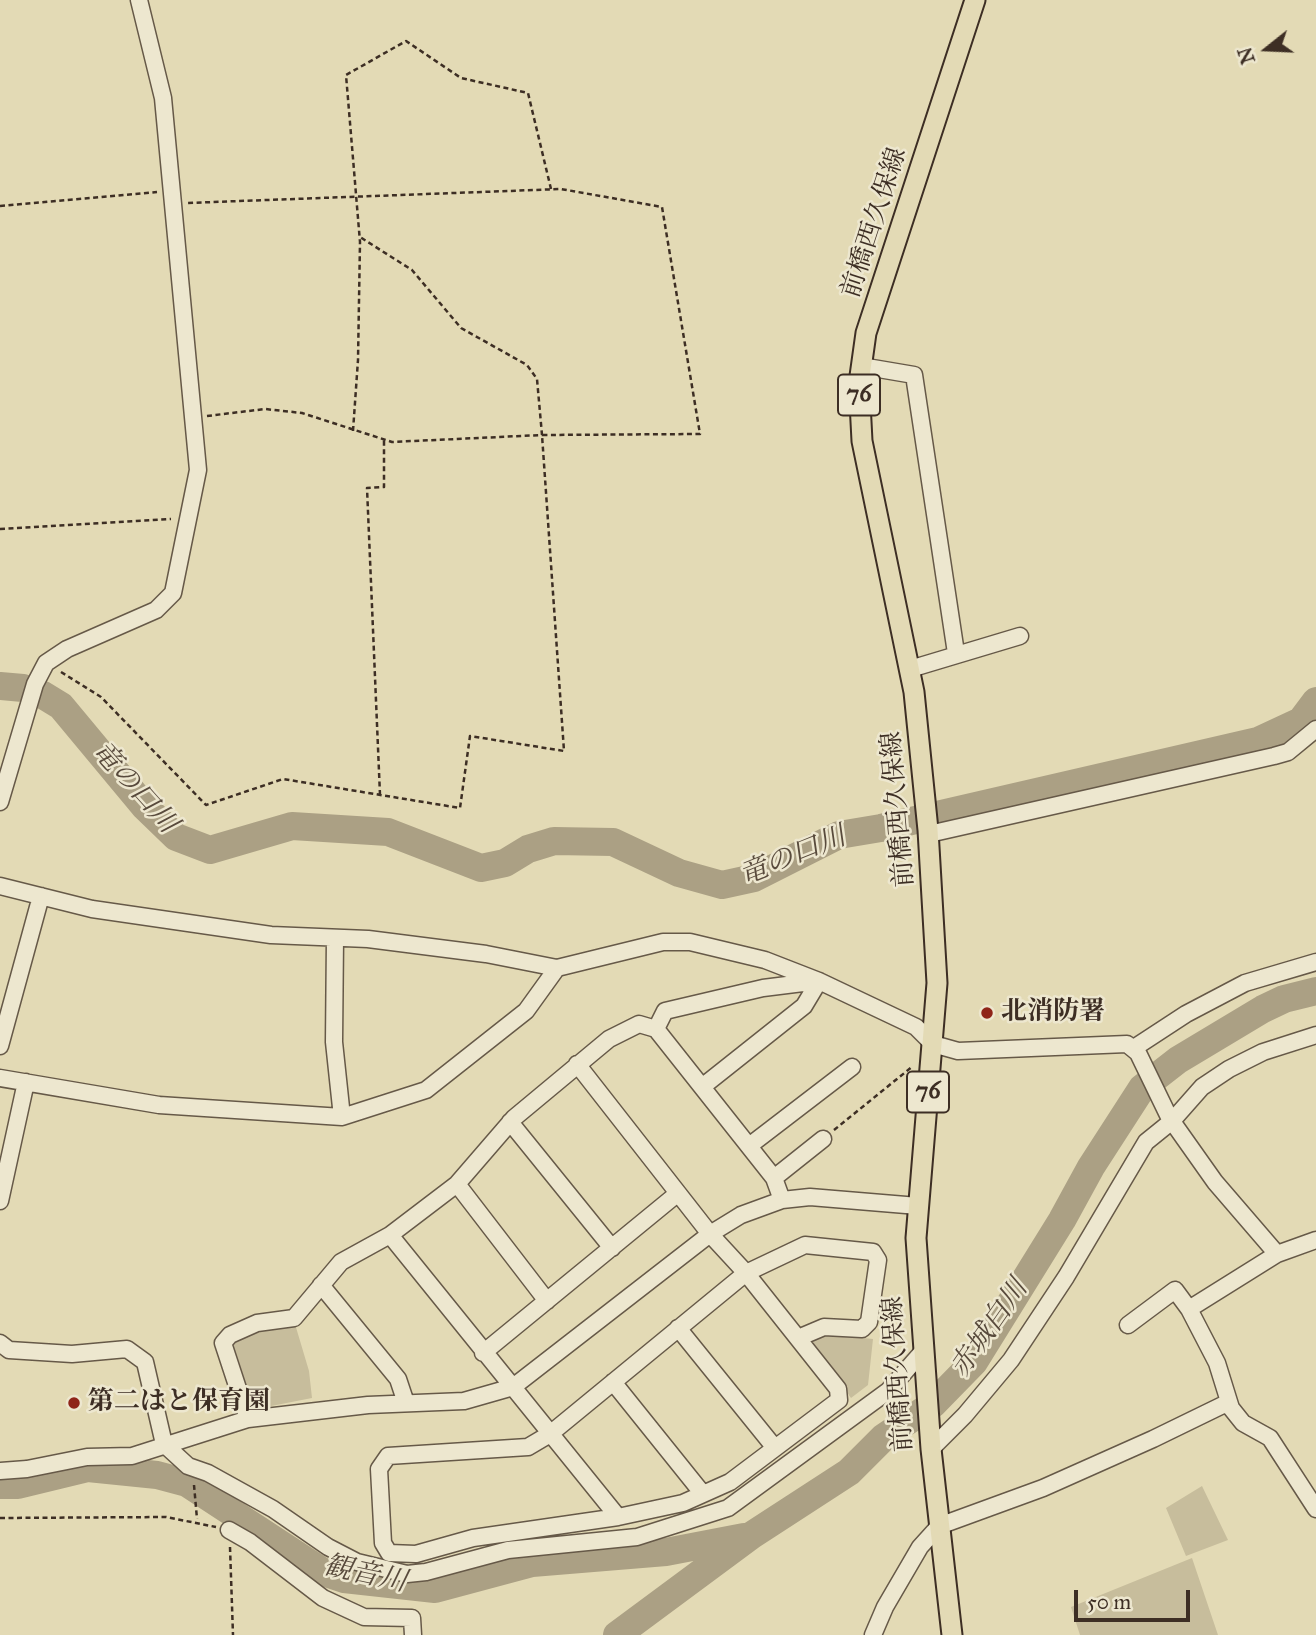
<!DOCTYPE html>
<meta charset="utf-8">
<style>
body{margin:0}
#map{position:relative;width:1316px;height:1635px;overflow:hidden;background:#e3dab5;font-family:"IM FELL Great Primer",serif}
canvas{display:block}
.north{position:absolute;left:1232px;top:14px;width:70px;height:70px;-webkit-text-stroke:5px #ede7cf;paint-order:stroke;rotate:252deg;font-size:19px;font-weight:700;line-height:28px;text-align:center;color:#3d2e24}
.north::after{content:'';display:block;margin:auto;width:24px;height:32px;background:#3d2e24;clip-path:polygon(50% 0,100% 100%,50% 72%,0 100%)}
.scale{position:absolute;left:1074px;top:1590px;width:116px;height:32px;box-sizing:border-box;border:4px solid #3d2e24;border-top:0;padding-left:9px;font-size:21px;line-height:24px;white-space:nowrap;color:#3d2e24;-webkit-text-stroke:5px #ede7cf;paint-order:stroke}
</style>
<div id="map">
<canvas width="1316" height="1635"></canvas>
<div class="north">N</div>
<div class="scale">50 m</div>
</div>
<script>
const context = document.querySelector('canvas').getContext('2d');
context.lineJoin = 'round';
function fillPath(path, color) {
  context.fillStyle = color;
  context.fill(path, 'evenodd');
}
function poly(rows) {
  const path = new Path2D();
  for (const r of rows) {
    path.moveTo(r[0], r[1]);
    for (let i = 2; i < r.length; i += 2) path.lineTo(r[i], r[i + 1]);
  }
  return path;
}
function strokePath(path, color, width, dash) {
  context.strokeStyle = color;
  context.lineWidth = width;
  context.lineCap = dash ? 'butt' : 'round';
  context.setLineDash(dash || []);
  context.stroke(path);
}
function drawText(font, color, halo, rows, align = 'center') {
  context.font = font + ' "IM FELL Great Primer","Noto Serif JP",serif';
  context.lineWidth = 5;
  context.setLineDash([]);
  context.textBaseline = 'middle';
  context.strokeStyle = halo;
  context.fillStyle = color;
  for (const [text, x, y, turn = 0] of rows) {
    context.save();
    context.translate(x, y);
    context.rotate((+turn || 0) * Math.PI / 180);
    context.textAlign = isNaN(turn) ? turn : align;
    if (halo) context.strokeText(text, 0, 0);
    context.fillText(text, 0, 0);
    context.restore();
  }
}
const green = poly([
 [295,1324,309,1371,312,1398,261,1408,250,1404,231,1348,235,1339,261,1330],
 [826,1334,873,1339,868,1385,851,1398,813,1346,814,1337],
 [1202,1486,1228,1540,1186,1556,1166,1508],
 [1192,1558,1218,1635,1080,1635,1071,1607]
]);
const river = poly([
 [0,686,23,688,43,695,61,706,145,807,176,837,210,850,292,826,388,832,481,868,505,863,528,849,554,841,613,842,679,873,722,885,754,878,839,835,881,828,1258,741,1301,721,1316,701],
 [0,1485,18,1485,88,1468,157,1475,187,1483,323,1572,344,1579,435,1589,532,1563,666,1552,744,1537],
 [617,1635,752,1535,849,1472,884,1437,933,1404,974,1362,1062,1220,1091,1167,1142,1088,1178,1060,1263,1009,1284,999,1316,991]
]);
const path = poly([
 [0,206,157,192],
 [207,416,265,409,302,413,392,442,542,435,537,379,527,365,461,328,412,270,360,237],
 [353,431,358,360,360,242,346,75,406,41,461,78,528,93,551,189],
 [0,529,171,519],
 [61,672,101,697,206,805,283,779,460,808,470,736,564,751,542,435,700,434,662,207,561,189,187,203],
 [380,795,367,488,384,487,384,440],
 [834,1130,913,1066],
 [194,1485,197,1519],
 [0,1518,166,1517,216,1527],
 [230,1547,233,1635]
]);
const minor = poly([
 [861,366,914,375,956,653],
 [910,669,1020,636],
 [0,802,35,684,46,663,67,649,156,610,173,593,198,470,163,98,139,0],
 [929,834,1274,756,1288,752,1316,729],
 [0,886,92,909,271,935,368,939,486,954,557,968,663,942,690,942,765,960,819,981,916,1027,933,1044,958,1051,1127,1044,1138,1053,1169,1117,1215,1182,1277,1254],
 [335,938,334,1042,342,1117],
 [656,1029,665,1011,763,988,819,981],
 [0,1046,41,896],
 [1134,1048,1186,1014,1245,983,1316,962],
 [577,1064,710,1234,746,1273,838,1389,839,1400,730,1482,683,1503,618,1517,473,1538,416,1554,389,1553,383,1543,379,1469,388,1456,528,1447,550,1434,746,1273,805,1245,873,1252,878,1260,869,1322,862,1329,824,1327,798,1338],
 [0,1078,159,1105,342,1117,426,1090,526,1011,557,968],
 [702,1087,804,1006,819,981],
 [510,1122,612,1248],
 [749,1146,852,1067],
 [774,1178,823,1139],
 [457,1184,547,1301],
 [0,1201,26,1082],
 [390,1235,618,1517],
 [1316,1240,1277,1254,1189,1309,1217,1363,1231,1408,1243,1423,1270,1438,1316,1509],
 [321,1285,398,1379,406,1403],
 [1128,1325,1175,1290,1189,1309],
 [678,1328,775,1448],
 [0,1343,9,1350,72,1354,127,1349,145,1362,164,1444,188,1466,208,1473,273,1509,328,1547,357,1562,407,1574,426,1572,508,1550,637,1537,728,1508,888,1391,924,1350],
 [483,1353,677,1194],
 [613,1382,703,1494],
 [248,1419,223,1343,230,1335,257,1323,294,1318,341,1262,390,1235,457,1184,514,1118,609,1039,639,1024,656,1029,774,1178,782,1200],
 [931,1449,965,1415,1011,1360,1066,1277,1146,1142,1172,1121,1202,1087,1229,1069,1263,1052,1316,1035],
 [0,1471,27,1469,87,1457,132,1456,248,1419,368,1405,464,1401,513,1387,710,1234,741,1215,782,1200,810,1197,918,1206],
 [229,1530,250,1542,323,1598,364,1617,412,1618,413,1635],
 [873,1635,885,1607,920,1547,939,1526,1043,1488,1153,1439,1229,1402]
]);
const major = poly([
 [952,1635,931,1449,916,1238,937,983,928,830,914,692,862,441,859,383,866,333,975,0]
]);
const markers = [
 [987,1013,7,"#8f2418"],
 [74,1403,7,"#8f2418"]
];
const shields = [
 [859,395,42],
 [928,1092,42]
];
const shieldNames = [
 ["76",859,395],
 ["76",928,1092]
];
const streetNames = [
 ["前橋西久保線",875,223,-72],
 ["前橋西久保線",899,809,-95],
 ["前橋西久保線",899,1374,-94]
];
const poiNames = [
 ["北消防署",1001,1013],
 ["第二はと保育園",88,1403]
];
const waterNames = [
 ["竜の口川",134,788,48],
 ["竜の口川",793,857,-22],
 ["赤城白川",990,1329,-55],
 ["観音川",365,1575,12]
];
fillPath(green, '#c7bd9c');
strokePath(river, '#aba084', 28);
strokePath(minor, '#665948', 19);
strokePath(major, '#3d2e24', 23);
strokePath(path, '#3d2e24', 2.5, [5, 3.5]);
strokePath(minor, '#ede7cf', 16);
strokePath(major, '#e3dab5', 19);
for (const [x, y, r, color] of markers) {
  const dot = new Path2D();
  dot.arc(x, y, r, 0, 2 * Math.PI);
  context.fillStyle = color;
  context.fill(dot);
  strokePath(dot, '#ede7cf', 2.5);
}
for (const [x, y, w] of shields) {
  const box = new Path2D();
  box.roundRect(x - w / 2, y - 20.5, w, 41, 5);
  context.fillStyle = '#ede7cf';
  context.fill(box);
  strokePath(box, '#3d2e24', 2);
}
drawText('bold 24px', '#3d2e24', null, shieldNames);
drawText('26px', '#3d2e24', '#ede7cf', streetNames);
drawText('bold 26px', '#3d2e24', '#ede7cf', poiNames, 'left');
drawText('italic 28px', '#584a3c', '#ede7cf', waterNames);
</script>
